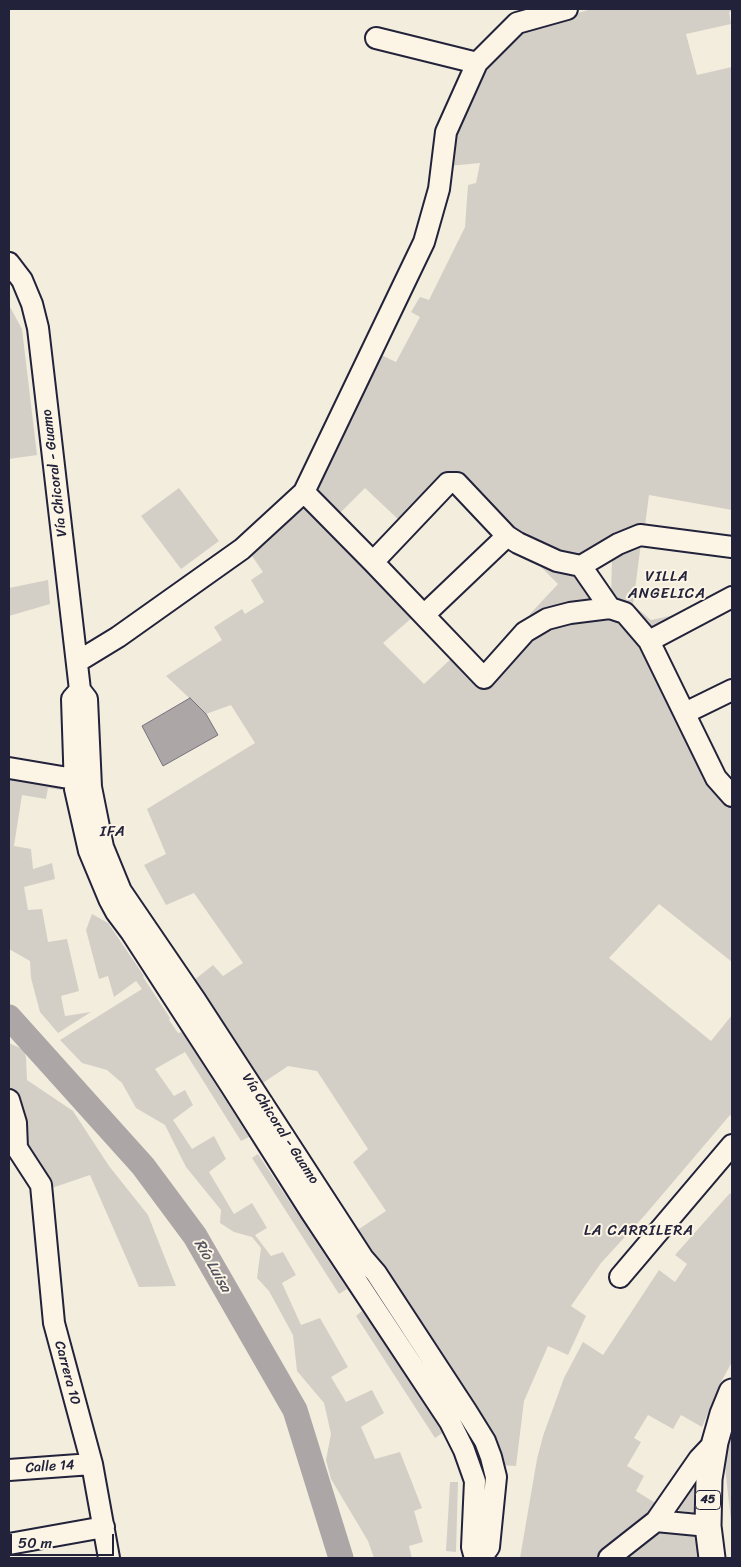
<!DOCTYPE html>
<meta charset="utf-8">
<style>
body{margin:0}
#map{position:relative;width:741px;height:1567px;overflow:hidden;background:#f3edde;font-family:Sriracha,sans-serif}
canvas{display:block}
.frame{position:absolute;inset:0;border:10px solid #22223b;pointer-events:none}
.scale{position:absolute;left:10px;top:1534px;width:104px;height:22px;box-sizing:border-box;border:2px solid #22223b;border-top:0;padding-left:6px;font-size:15px;line-height:18px;white-space:nowrap;color:#22223b;-webkit-text-stroke:4px #fcf5e5;paint-order:stroke}
</style>
<div id="map">
<canvas width="741" height="1567"></canvas>
<div class="frame"></div>
<div class="scale">50 m</div>
</div>
<script>
const context = document.querySelector('canvas').getContext('2d');
context.lineJoin = 'round';
function fillPath(path, color) {
  context.fillStyle = color;
  context.fill(path, 'evenodd');
}
function poly(rows) {
  const path = new Path2D();
  for (const r of rows) {
    path.moveTo(r[0], r[1]);
    for (let i = 2; i < r.length; i += 2) path.lineTo(r[i], r[i + 1]);
  }
  return path;
}
function strokePath(path, color, width, dash) {
  context.strokeStyle = color;
  context.lineWidth = width;
  context.lineCap = dash ? 'butt' : 'round';
  context.setLineDash(dash || []);
  context.stroke(path);
}
function drawText(font, color, halo, rows, align = 'center') {
  context.font = font + ' Sriracha,sans-serif';
  context.lineWidth = 4;
  context.setLineDash([]);
  context.textBaseline = 'middle';
  context.strokeStyle = halo;
  context.fillStyle = color;
  for (const [text, x, y, turn = 0] of rows) {
    context.save();
    context.translate(x, y);
    context.rotate((+turn || 0) * Math.PI / 180);
    context.textAlign = isNaN(turn) ? turn : align;
    if (halo) context.strokeText(text, 0, 0);
    context.fillText(text, 0, 0);
    context.restore();
  }
}
const green = poly([
 [591,9,732,9,732,11,729,12,731,24,686,34,697,75,732,67,732,510,649,495,644,534,584,555,524,544,459,480,401,522,365,488,335,518,309,492,377,353,396,362,420,317,411,312,420,297,429,300,465,227,468,185,476,183,480,163,449,166,454,137,466,104,489,67,525,30],
 [9,305,22,329,37,455,9,459],
 [179,488,219,541,181,569,141,516],
 [304,504,414,616,383,643,424,684,453,657,485,686,533,635,551,624,578,619,625,621,648,646,732,804,732,962,659,904,609,958,711,1041,732,1015,732,1117,730,1115,645,1215,601,1263,571,1306,586,1316,568,1355,548,1346,524,1401,516,1466,499,1465,353,1233,386,1211,353,1162,368,1149,317,1071,288,1066,257,1087,188,985,213,965,223,976,243,963,194,893,166,905,144,865,166,854,147,809,255,743,231,705,206,714,166,676,222,640,214,627,242,609,245,614,264,602,251,580,263,572,252,556],
 [641,543,633,605,651,620,684,613,649,634,611,602,612,555],
 [533,559,571,574,601,604,529,615,558,584],
 [48,580,50,604,9,616,9,588],
 [9,768,61,773,62,790,48,788,46,799,22,795,14,846,31,849,33,869,52,863,55,879,24,887,28,910,42,909,48,942,67,939,79,991,61,996,65,1016,91,1012,58,1033,40,1012,31,978,30,961,9,949],
 [92,914,108,923,144,976,143,977,170,1018,169,1020,178,1033,182,1032,249,1137,241,1141,185,1052,155,1069,174,1096,185,1090,193,1105,173,1120,192,1149,214,1136,226,1159,209,1172,234,1214,252,1203,267,1228,255,1235,271,1256,283,1252,296,1275,282,1283,301,1325,320,1318,348,1367,331,1377,346,1402,372,1390,384,1413,361,1427,375,1459,400,1452,422,1508,414,1511,423,1542,409,1546,412,1558,374,1558,368,1541,331,1479,326,1460,331,1434,324,1403,297,1371,293,1335,269,1291,257,1278,261,1248,252,1237,234,1232,220,1223,221,1210,186,1167,165,1125,136,1108,122,1083,107,1070,82,1063,60,1040,142,989,136,981,114,997,108,976,99,979,86,930],
 [9,1043,24,1050,26,1058,27,1080,73,1111,109,1166,148,1215,176,1286,139,1287,90,1175,40,1192,9,1144],
 [258,1154,347,1289,339,1294,252,1158],
 [730,1193,732,1195,732,1362,722,1380,702,1427,681,1415,673,1429,648,1415,634,1438,641,1442,627,1466,644,1476,636,1491,657,1504,641,1528,603,1558,520,1558,537,1459,543,1436,564,1378,583,1342,603,1355,659,1270,675,1282,687,1264,675,1255],
 [362,1311,438,1420,444,1432,435,1438,356,1316],
 [732,1425,732,1530,723,1449],
 [697,1477,698,1514,676,1510],
 [450,1482,458,1482,456,1552,446,1551],
 [656,1528,699,1532,699,1558,621,1558]
]);
const water = poly([
 [190,698,206,714,218,735,163,766,142,726,190,698]
]);
const river = poly([
 [9,1017,143,1166,195,1236,295,1410,341,1558]
]);
const minor = poly([
 [376,38,477,63],
 [9,263,22,280,32,304,38,328,80,690,87,699,91,787,103,847,121,891,196,1001,363,1258,376,1273,467,1412,485,1441,491,1457,496,1477,489,1547,481,1558],
 [304,492,373,562,484,678,525,632,547,619,570,613,610,608,625,613,649,641,716,778,732,796],
 [373,562,448,483,457,483,507,536,518,543,557,561,581,566,610,608],
 [581,566,618,544,640,535,732,547],
 [424,615,507,536],
 [649,641,732,597],
 [77,662,118,637,242,549,304,492,424,242,439,189,446,132,477,63,517,23,567,9],
 [80,690,72,699,75,789,89,851,109,899,116,912,131,932,231,1086,311,1212,450,1422,464,1450,475,1481,472,1547,475,1558],
 [685,713,732,690],
 [9,768,74,779],
 [9,1100,16,1123,17,1148],
 [9,1142,17,1148,41,1185,54,1323,92,1464,109,1558],
 [620,1277,732,1145],
 [9,1470,92,1464],
 [656,1521,708,1526],
 [9,1544,104,1527],
 [609,1558,656,1521,699,1459,715,1442]
]);
const major = poly([
 [712,1558,708,1526,709,1479,715,1442,723,1414,732,1392]
]);
const shields = [
 [708,1500,25]
];
const shieldNames = [
 ["45",708,1500]
];
const streetNames = [
 ["Vía Chicoral - Guamo",55,473,-97],
 ["Vía Chicoral - Guamo",280,1129,57],
 ["Carrera 10",67,1373,75],
 ["Calle 14",50,1467,-4]
];
const neighbourhoodNames = [
 ["VILLA",667,577],
 ["ANGELICA",667,594],
 ["IFA",113,832],
 ["LA CARRILERA",639,1231]
];
const waterNames = [
 ["Río Luisa",212,1266,60]
];
fillPath(green, '#d4cfc6');
fillPath(water, '#aca7a6');
strokePath(water, '#75727b', 1);
strokePath(river, '#aca7a6', 25);
strokePath(minor, '#22223b', 24);
strokePath(major, '#22223b', 29);
strokePath(minor, '#fcf5e5', 20);
strokePath(major, '#fcf5e5', 25);
for (const [x, y, w] of shields) {
  const box = new Path2D();
  box.roundRect(x - w / 2, y - 9.5, w, 19, 4);
  context.fillStyle = '#fcf5e5';
  context.fill(box);
  strokePath(box, '#22223b', 1);
}
drawText('bold 12px', '#22223b', null, shieldNames);
drawText('14px', '#22223b', '#fcf5e5', streetNames);
context.letterSpacing = '1px';
drawText('15px', '#22223b', '#fcf5e5', neighbourhoodNames);
context.letterSpacing = '0px';
drawText('italic 15px', '#525160', '#fcf5e5', waterNames);
</script>
